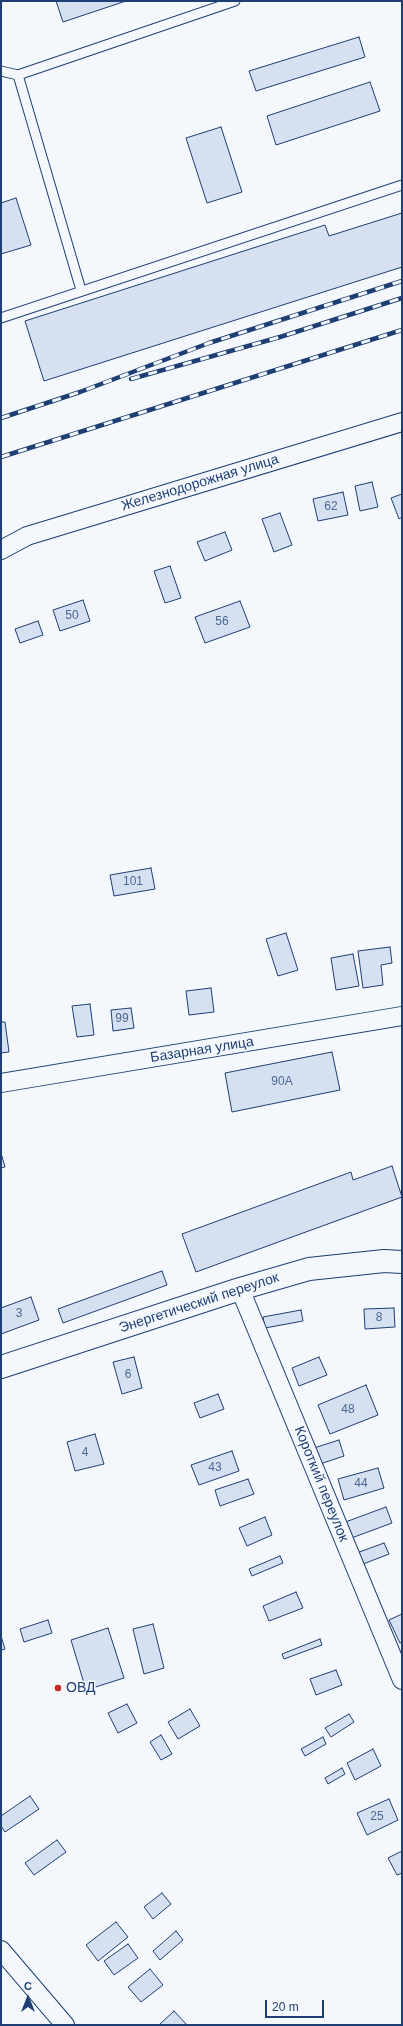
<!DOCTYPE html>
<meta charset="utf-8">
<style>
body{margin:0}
#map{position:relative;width:403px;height:2026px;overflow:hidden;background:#f4f7fb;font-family:Arial,sans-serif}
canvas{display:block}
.frame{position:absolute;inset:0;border:2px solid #1d3f73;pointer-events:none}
.north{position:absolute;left:8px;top:1978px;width:40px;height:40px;-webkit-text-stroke:3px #f4f7fb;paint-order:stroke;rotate:0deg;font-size:11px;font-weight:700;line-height:16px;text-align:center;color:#1d3f73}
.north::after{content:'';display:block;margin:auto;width:14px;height:18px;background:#1d3f73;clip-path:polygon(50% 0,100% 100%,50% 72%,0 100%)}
.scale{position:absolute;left:265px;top:2000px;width:59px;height:18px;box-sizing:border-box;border:2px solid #1d3f73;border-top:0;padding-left:5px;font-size:12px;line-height:14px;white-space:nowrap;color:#1d3f73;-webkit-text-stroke:3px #f4f7fb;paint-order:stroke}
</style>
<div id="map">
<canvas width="403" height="2026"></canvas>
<div class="frame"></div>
<div class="north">С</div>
<div class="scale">20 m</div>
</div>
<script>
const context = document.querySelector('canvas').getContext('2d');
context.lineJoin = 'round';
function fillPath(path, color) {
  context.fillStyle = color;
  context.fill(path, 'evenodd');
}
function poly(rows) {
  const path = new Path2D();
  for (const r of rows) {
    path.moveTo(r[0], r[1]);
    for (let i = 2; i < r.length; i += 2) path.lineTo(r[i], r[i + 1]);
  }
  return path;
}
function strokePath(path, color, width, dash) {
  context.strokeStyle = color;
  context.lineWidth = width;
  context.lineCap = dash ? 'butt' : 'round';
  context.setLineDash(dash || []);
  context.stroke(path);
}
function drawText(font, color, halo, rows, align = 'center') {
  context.font = font + ' Arial,sans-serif';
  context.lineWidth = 3;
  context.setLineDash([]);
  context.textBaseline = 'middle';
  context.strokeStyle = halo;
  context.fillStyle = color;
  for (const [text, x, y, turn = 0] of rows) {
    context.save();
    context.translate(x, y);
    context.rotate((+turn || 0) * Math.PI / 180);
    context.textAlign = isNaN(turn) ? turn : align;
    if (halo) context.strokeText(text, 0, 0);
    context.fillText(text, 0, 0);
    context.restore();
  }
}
const building = poly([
 [56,1,126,1,63,22,56,1],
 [359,37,365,57,256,91,249,71,359,37],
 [370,82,380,111,276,145,267,116,370,82],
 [221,127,242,192,207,203,186,138,221,127],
 [16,198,31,245,1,254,1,203,16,198],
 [402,213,402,267,44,381,25,321,325,225,329,236,402,213],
 [372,482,378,507,360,511,355,486,372,482],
 [343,492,348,515,318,521,313,499,343,492],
 [402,494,402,517,399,519,391,498,402,494],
 [280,513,292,545,274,552,262,519,280,513],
 [225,532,232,550,205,561,197,542,225,532],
 [170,566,181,598,165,603,154,571,170,566],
 [83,600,90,621,60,631,53,610,83,600],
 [240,601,250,627,205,643,195,617,240,601],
 [38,621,43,635,20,643,15,629,38,621],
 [151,868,155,889,114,896,110,875,151,868],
 [286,933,298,970,278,976,266,939,286,933],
 [390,947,392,963,381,965,383,985,363,988,358,951,390,947],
 [353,954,359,986,336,990,331,958,353,954],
 [211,988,214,1012,189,1015,186,991,211,988],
 [90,1004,94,1035,77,1037,72,1006,90,1004],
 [131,1008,134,1028,113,1031,111,1010,131,1008],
 [1,1022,5,1022,9,1052,1,1053,1,1022],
 [332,1052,340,1090,232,1112,225,1073,332,1052],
 [1,1153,5,1167,1,1168,1,1153],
 [392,1166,402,1197,196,1272,182,1234,351,1172,353,1180,392,1166],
 [162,1271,167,1285,63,1323,58,1309,162,1271],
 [31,1297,39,1320,1,1334,1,1308,31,1297],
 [394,1308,395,1327,365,1329,364,1309,394,1308],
 [301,1310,303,1321,265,1328,263,1317,301,1310],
 [134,1357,142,1388,122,1394,113,1362,134,1357],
 [319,1357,327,1375,299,1386,292,1368,319,1357],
 [366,1385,378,1415,330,1434,318,1405,366,1385],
 [218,1394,224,1409,200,1418,194,1403,218,1394],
 [95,1434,104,1464,75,1471,67,1442,95,1434],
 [339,1440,344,1456,320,1464,314,1448,339,1440],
 [232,1451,239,1471,199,1485,191,1465,232,1451],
 [378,1468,384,1488,344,1500,338,1479,378,1468],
 [248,1479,254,1494,220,1506,215,1490,248,1479],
 [386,1507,392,1523,346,1540,340,1524,386,1507],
 [265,1517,272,1535,247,1546,239,1528,265,1517],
 [384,1543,389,1554,358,1566,354,1554,384,1543],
 [280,1556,283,1563,252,1576,249,1569,280,1556],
 [296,1592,303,1608,269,1621,263,1606,296,1592],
 [402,1614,402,1642,400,1643,389,1620,402,1614],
 [48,1620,52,1633,24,1642,20,1629,48,1620],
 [153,1624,164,1668,144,1674,133,1629,153,1624],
 [108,1628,124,1678,86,1690,71,1640,108,1628],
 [1,1636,5,1649,1,1650,1,1636],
 [320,1639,322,1645,284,1659,282,1654,320,1639],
 [336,1670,342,1685,316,1695,310,1679,336,1670],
 [127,1704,137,1723,118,1733,108,1713,127,1704],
 [190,1709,200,1726,178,1739,168,1722,190,1709],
 [349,1714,354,1722,331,1737,325,1728,349,1714],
 [161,1735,172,1754,161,1760,150,1742,161,1735],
 [323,1737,326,1744,305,1756,301,1749,323,1737],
 [373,1749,381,1766,355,1780,347,1763,373,1749],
 [342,1768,345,1774,328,1784,325,1778,342,1768],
 [30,1796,39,1809,5,1832,1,1826,1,1816,30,1796],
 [389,1799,398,1820,367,1835,357,1813,389,1799],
 [57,1840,66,1852,34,1875,25,1863,57,1840],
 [402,1851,402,1873,397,1875,388,1858,402,1851],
 [162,1893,171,1904,153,1919,144,1907,162,1893],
 [116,1922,128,1937,98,1961,86,1945,116,1922],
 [176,1931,183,1940,160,1960,153,1951,176,1931],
 [128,1944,138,1958,114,1975,104,1961,128,1944],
 [150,1969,163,1985,141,2002,128,1987,150,1969],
 [174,2011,187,2025,159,2025,174,2011]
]);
const service = poly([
 [1,71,18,75,235,1],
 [18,75,81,290],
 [1,318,402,185]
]);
const minor = poly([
 [1,550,27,536,402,422],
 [1,1083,402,1016],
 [240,1289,402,1680],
 [1,1950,65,2025]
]);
const tertiary = poly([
 [1,1367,240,1289,309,1269,384,1261,402,1262]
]);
const rail = poly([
 [131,379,280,337,402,298],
 [1,418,80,392,209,343,402,281],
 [1,457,402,330]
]);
const markers = [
 [58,1688,4,"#c62828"]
];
const numberNames = [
 ["62",331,507],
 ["50",72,616],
 ["56",222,622],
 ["101",133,882],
 ["99",122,1019],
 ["90А",282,1082],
 ["3",19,1314],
 ["8",379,1318],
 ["6",128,1375],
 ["48",348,1410],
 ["4",85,1453],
 ["43",215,1468],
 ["44",361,1484],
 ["25",377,1817]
];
const streetNames = [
 ["Железнодорожная улица",200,483,-17],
 ["Базарная улица",202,1050,-9],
 ["Энергетический переулок",199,1303,-18],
 ["Короткий переулок",321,1484,68]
];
const poiNames = [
 ["ОВД",66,1688]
];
fillPath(building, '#d5e0f0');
strokePath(building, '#1d3f73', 1);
strokePath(service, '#1d3f73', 11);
strokePath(minor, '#1d3f73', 20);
strokePath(tertiary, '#1d3f73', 24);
strokePath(service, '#f4f7fb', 9);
strokePath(minor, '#f4f7fb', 18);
strokePath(tertiary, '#f4f7fb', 22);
strokePath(rail, '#1d3f73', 4.5);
strokePath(rail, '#f4f7fb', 3, [9]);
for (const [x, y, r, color] of markers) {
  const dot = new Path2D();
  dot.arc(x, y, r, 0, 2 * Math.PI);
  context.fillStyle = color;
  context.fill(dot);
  strokePath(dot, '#f4f7fb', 1.5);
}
drawText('12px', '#4b6792', null, numberNames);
drawText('14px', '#1d3f73', '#f4f7fb', streetNames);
drawText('14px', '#1d3f73', '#f4f7fb', poiNames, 'left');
</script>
